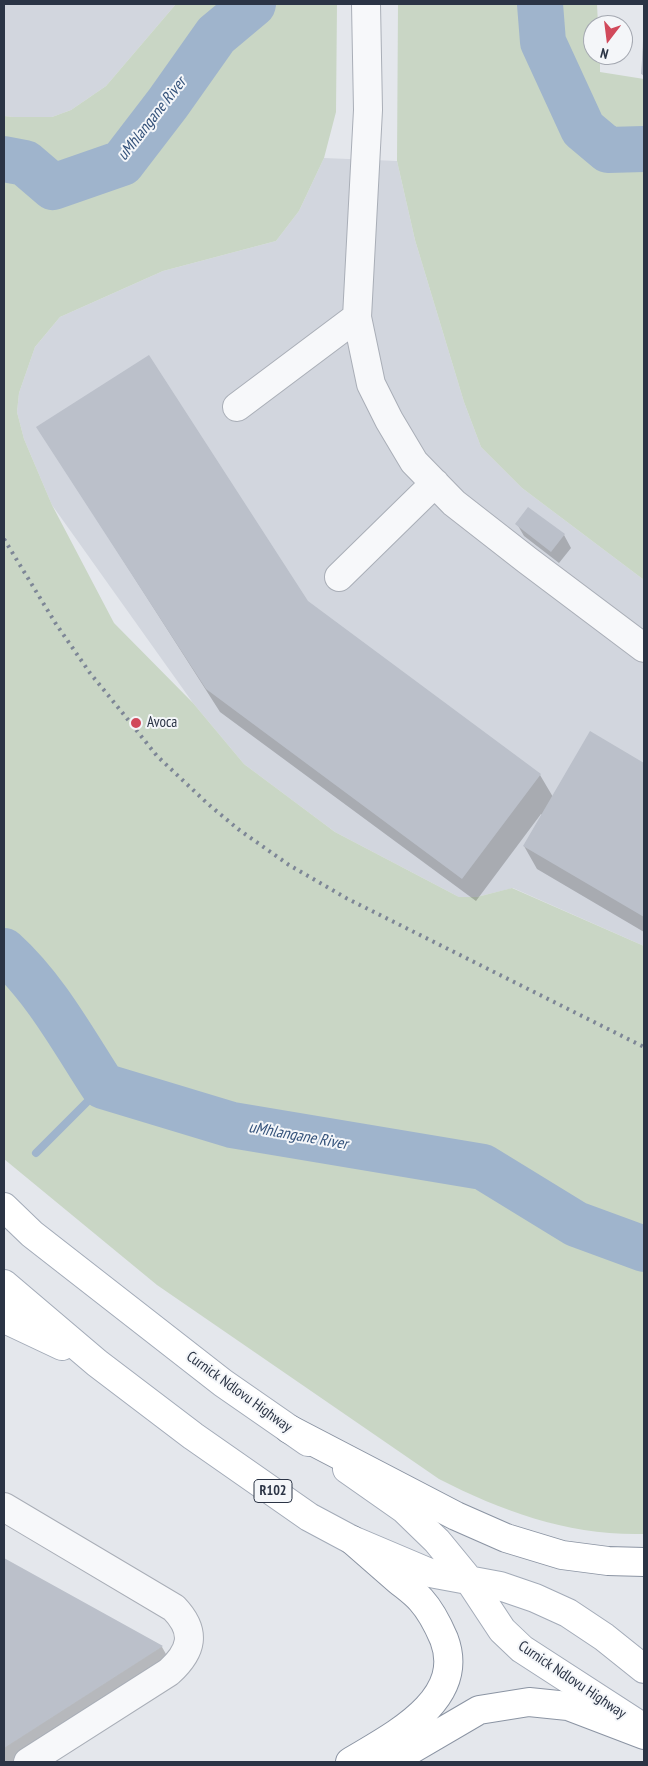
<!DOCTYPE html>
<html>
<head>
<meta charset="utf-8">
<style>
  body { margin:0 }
  #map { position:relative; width:648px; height:1766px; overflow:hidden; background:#e4e7ec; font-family:"PT Sans Narrow",sans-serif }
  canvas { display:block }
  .frame { position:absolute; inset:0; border:5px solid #2b3445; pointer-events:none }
  .north { position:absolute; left:583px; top:15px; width:50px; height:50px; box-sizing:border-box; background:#f4f6f9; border:1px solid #a4a8b1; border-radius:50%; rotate:195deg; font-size:14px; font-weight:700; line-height:20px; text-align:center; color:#2b3445 }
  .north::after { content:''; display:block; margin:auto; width:18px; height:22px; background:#d1495b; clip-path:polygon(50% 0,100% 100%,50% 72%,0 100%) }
</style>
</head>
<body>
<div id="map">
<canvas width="648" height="1766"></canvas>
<div class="frame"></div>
<div class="north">N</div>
</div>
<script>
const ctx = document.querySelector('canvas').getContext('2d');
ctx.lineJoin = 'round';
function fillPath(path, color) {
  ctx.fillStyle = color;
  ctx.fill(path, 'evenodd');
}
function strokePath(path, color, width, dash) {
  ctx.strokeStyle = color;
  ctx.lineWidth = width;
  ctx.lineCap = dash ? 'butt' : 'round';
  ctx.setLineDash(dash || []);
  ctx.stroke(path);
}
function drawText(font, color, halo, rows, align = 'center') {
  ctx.font = font + ' "PT Sans Narrow",sans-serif';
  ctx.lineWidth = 4;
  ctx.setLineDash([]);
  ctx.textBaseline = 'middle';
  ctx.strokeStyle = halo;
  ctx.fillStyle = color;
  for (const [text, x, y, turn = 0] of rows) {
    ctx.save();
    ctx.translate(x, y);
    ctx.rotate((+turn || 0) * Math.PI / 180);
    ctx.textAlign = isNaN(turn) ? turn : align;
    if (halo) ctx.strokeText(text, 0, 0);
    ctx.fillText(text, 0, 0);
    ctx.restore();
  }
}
fillPath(new Path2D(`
  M4 4H176L106 86 71 110 52 117H13L4 116Z
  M324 158 397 161 415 240 464 402 481 447 522 488 644 580V946L513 888 477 897H459L335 832 244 764 193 703 52 505 24 439 17 412 19 393 35 347 60 317 163 271 276 241 299 211Z`), '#d2d6de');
fillPath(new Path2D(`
  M176 4H337L336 112 324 158 299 211 276 241 163 271 60 317 35 347 19 393 17 412 24 439 52 505 114 623 193 703 244 764 335 832 459 897H477L512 888 644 946V1534C571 1536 503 1512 439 1479L157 1285 4 1159V116L13 117H52L71 110 106 86Z
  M398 4H597L598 25H593V55H600V72L644 79V580L522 488 481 447 464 402 415 240 397 161Z`), '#c9d6c5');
fillPath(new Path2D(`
  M644 4V77L642 74Z
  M38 427 307 602 540 775 553 797 591 733 644 764V932L537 869 524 846 542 815 541 814 476 901 220 712Z
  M517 524 564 535 571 548 559 563 524 536Z
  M4 1559 162 1647 175 1670 30 1762H4Z`), '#0003');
strokePath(new Path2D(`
  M36 1153 103 1086`), '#9fb4cc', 8);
strokePath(new Path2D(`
  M540 4 543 42 583 129 608 150 644 149
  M4 159 25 163 53 187 122 163 168 103 216 35 253 4
  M4 951C45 988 73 1040 103 1086L232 1125 483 1167 576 1224 644 1249`), '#9fb4cc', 46);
fillPath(new Path2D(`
  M643 47H644V75L641 74Z
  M149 355 308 601 541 774 462 879 206 689 36 427Z
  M528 507 565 534 551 552 515 524Z
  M590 731 644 763V917L523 846Z
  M4 1558 163 1646 4 1748Z`), '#bbc0ca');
const minor = new Path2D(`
  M366 4 368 110 357 317 371 384 389 420 414 462 454 503 527 560 644 648
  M237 407 357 317
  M339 577 435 483
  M4 1507 174 1608C197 1632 192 1651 169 1672L28 1762`);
const major = new Path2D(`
  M4 1207 32 1234 223 1383 308 1442
  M4 1284 97 1363 193 1436 309 1517 352 1540 430 1573 500 1586 535 1598 568 1613 604 1637 644 1669
  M4 1317 9 1321 62 1346
  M347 1469 404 1509 437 1541 469 1580 502 1630 522 1649 644 1728`);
const highway = new Path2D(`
  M289 1429 456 1516 506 1538 562 1555 608 1561 644 1562
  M350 1762C393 1736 467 1700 444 1639 438 1625 431 1611 421 1600 414 1592 405 1586 398 1580 382 1566 367 1553 352 1540
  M390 1762 479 1710 529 1702 568 1706 644 1735`);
strokePath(minor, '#a9aeb7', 30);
strokePath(major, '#a3abb8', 30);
strokePath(highway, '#8b94a3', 30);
strokePath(minor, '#f7f8fa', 28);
strokePath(major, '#fff', 28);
strokePath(highway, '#fff', 28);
strokePath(new Path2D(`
  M4 539 56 624 90 673 121 711 157 756 208 804 238 829 289 865 346 898 644 1047`), '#7d8696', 4, [2.5, 5]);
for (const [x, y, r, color] of [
  [136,723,6,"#d1495b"]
]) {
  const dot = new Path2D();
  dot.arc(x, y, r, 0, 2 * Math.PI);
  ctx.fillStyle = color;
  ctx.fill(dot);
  strokePath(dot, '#f4f6f9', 2);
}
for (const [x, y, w] of [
  [273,1491,38]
]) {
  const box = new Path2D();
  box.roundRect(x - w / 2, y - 11.5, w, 23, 4);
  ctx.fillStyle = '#f4f6f9';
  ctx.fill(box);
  strokePath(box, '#2b3445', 1);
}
drawText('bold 14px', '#2b3445', null, [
  ["R102",273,1491]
]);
drawText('15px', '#2b3445', '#f4f6f9', [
  ["Avoca",147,723]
], 'left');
drawText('15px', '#2b3445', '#f4f6f9', [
  ["Curnick Ndlovu Highway",239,1392,36],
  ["Curnick Ndlovu Highway",572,1680,34]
]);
drawText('italic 16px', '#34527a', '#f4f6f9', [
  ["uMhlangane River",152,119,-52],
  ["uMhlangane River",298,1136,10]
]);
</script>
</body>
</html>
